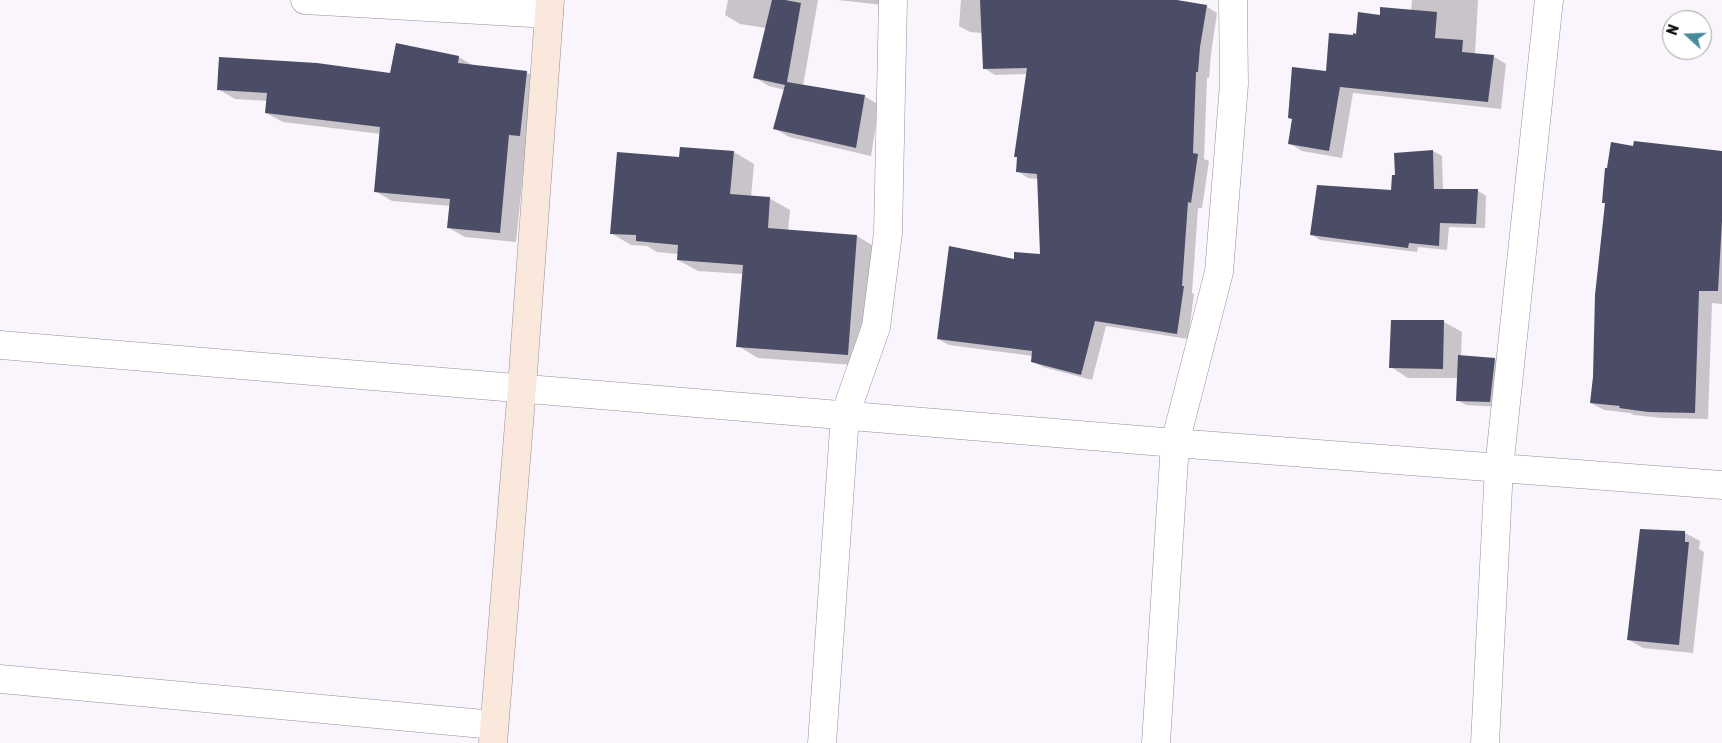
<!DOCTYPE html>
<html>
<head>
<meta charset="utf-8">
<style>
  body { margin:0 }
  #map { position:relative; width:1722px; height:743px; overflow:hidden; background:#faf5fc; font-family:Rubik,sans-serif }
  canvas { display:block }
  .north { position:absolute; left:1662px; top:10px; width:50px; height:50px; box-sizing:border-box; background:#fff; border:1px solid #a09fa0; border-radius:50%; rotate:290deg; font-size:14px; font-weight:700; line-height:20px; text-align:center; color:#110f11 }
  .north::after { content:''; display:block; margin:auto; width:18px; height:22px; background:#478a9a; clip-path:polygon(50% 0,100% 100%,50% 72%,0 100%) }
</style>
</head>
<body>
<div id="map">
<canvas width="1722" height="743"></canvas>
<div class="north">N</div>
</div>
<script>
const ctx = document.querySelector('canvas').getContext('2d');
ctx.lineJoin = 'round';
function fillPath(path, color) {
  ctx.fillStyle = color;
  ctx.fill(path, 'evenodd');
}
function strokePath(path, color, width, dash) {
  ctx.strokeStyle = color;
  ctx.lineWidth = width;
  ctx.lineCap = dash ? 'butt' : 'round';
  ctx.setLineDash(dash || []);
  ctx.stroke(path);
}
fillPath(new Path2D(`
  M728 0H818L803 86 864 96 879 105 871 156 789 137 774 128 785 90 769 86 754 77 766 28 740 24 725 15Z
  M838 0H884L883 5Z
  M961 0H1169L1206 6 1217 13 1211 54 1209 78H1207L1204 159 1209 161 1202 208H1198L1192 293 1194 294 1188 339 1106 326 1092 380 1043 367 1032 361 1033 356 949 345 938 339 1015 261 1041 255 1038 179 1028 178 1017 171 1018 158 1015 156 1027 74 995 75 984 68 982 33 970 32 959 26Z
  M1412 0H1478L1475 55 1493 56 1506 64 1501 109 1353 93 1342 158 1302 151 1289 143 1327 72 1354 36 1381 16 1411 11Z
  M459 57 474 66 526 72 543 82 536 145 526 144 516 242 465 237 449 228 451 206 392 201 375 191 381 134 283 122 266 113 268 101 235 99 218 89 391 74Z
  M1634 147 1722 153V304L1712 303 1708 419 1662 418 1634 415 1630 413 1604 410 1591 403 1606 204 1603 202Z
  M1433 151 1442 156 1443 191 1477 190 1486 196 1485 228 1449 227 1447 250 1418 247 1417 252 1320 240 1311 234 1393 192Z
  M734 152 754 164 751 197 769 198 790 210 788 231 857 236 877 248 868 366 758 358 738 346 744 274 698 271 678 260V254L657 252 647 246 631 245 611 233 680 159Z
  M1444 322 1462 332 1461 357 1495 359 1504 364 1499 407 1466 405 1457 400 1458 378H1408L1391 367Z
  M1641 530 1685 533 1700 541 1699 549 1704 552 1693 653 1643 648 1629 640Z`), '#0003');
fillPath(new Path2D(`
  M772 0H785L801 3 787 82 865 95 856 148 773 129 785 85 753 78Z
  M980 0H1177L1207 5 1200 47 1198 72H1196L1193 153 1198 154 1191 203 1188 202 1182 286H1184L1177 334 1095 321 1081 375 1031 362 1032 351 937 339 949 246 1014 259V252L1040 254 1037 174 1016 172 1017 157H1014L1027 68 983 69Z
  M1380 7 1437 12 1435 38 1463 40 1462 52 1494 55 1488 102 1340 87 1329 151 1288 144 1292 119 1288 118 1292 67 1326 71 1329 33 1353 35V33L1356 34 1358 12 1380 15Z
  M396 43 459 56 458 63 527 71 520 136 509 135 500 233 447 228 450 199 374 192 380 127 265 113 267 93 217 90 219 57 317 63 390 73Z
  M1634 141 1722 151V221L1718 291H1699L1695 413 1648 412 1619 408 1620 406 1590 403 1593 377 1595 295 1605 203H1602L1605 168H1607L1611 142 1633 146Z
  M680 147 734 151 730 194 770 197 768 228 857 235 848 355 736 347 743 265 677 260 678 245 636 241V235L610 234 617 152 679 157Z
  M1433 150 1434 189H1478L1476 224 1440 223 1439 246 1409 243 1408 248 1310 235 1317 185 1391 190 1392 175H1395L1394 153Z
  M1391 320H1444L1443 369 1389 368Z
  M1458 355 1495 358 1490 402 1456 401Z
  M1640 529 1685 531V542H1689L1679 645 1627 640Z`), '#4b4d67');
const street = new Path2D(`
  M305 0 549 14
  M0 345 1175 443 1722 485
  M0 679 494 725
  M822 743 845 415 876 327 888 233 893 0
  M1156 743 1175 443 1219 272 1234 84 1233 0
  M1485 743 1499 468 1549 0`);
const secondary = new Path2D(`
  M493 743 522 387 550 0`);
strokePath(street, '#938f95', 29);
strokePath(secondary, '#938f95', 29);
strokePath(street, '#fff', 28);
strokePath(secondary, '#fbe8dc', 28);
</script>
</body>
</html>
